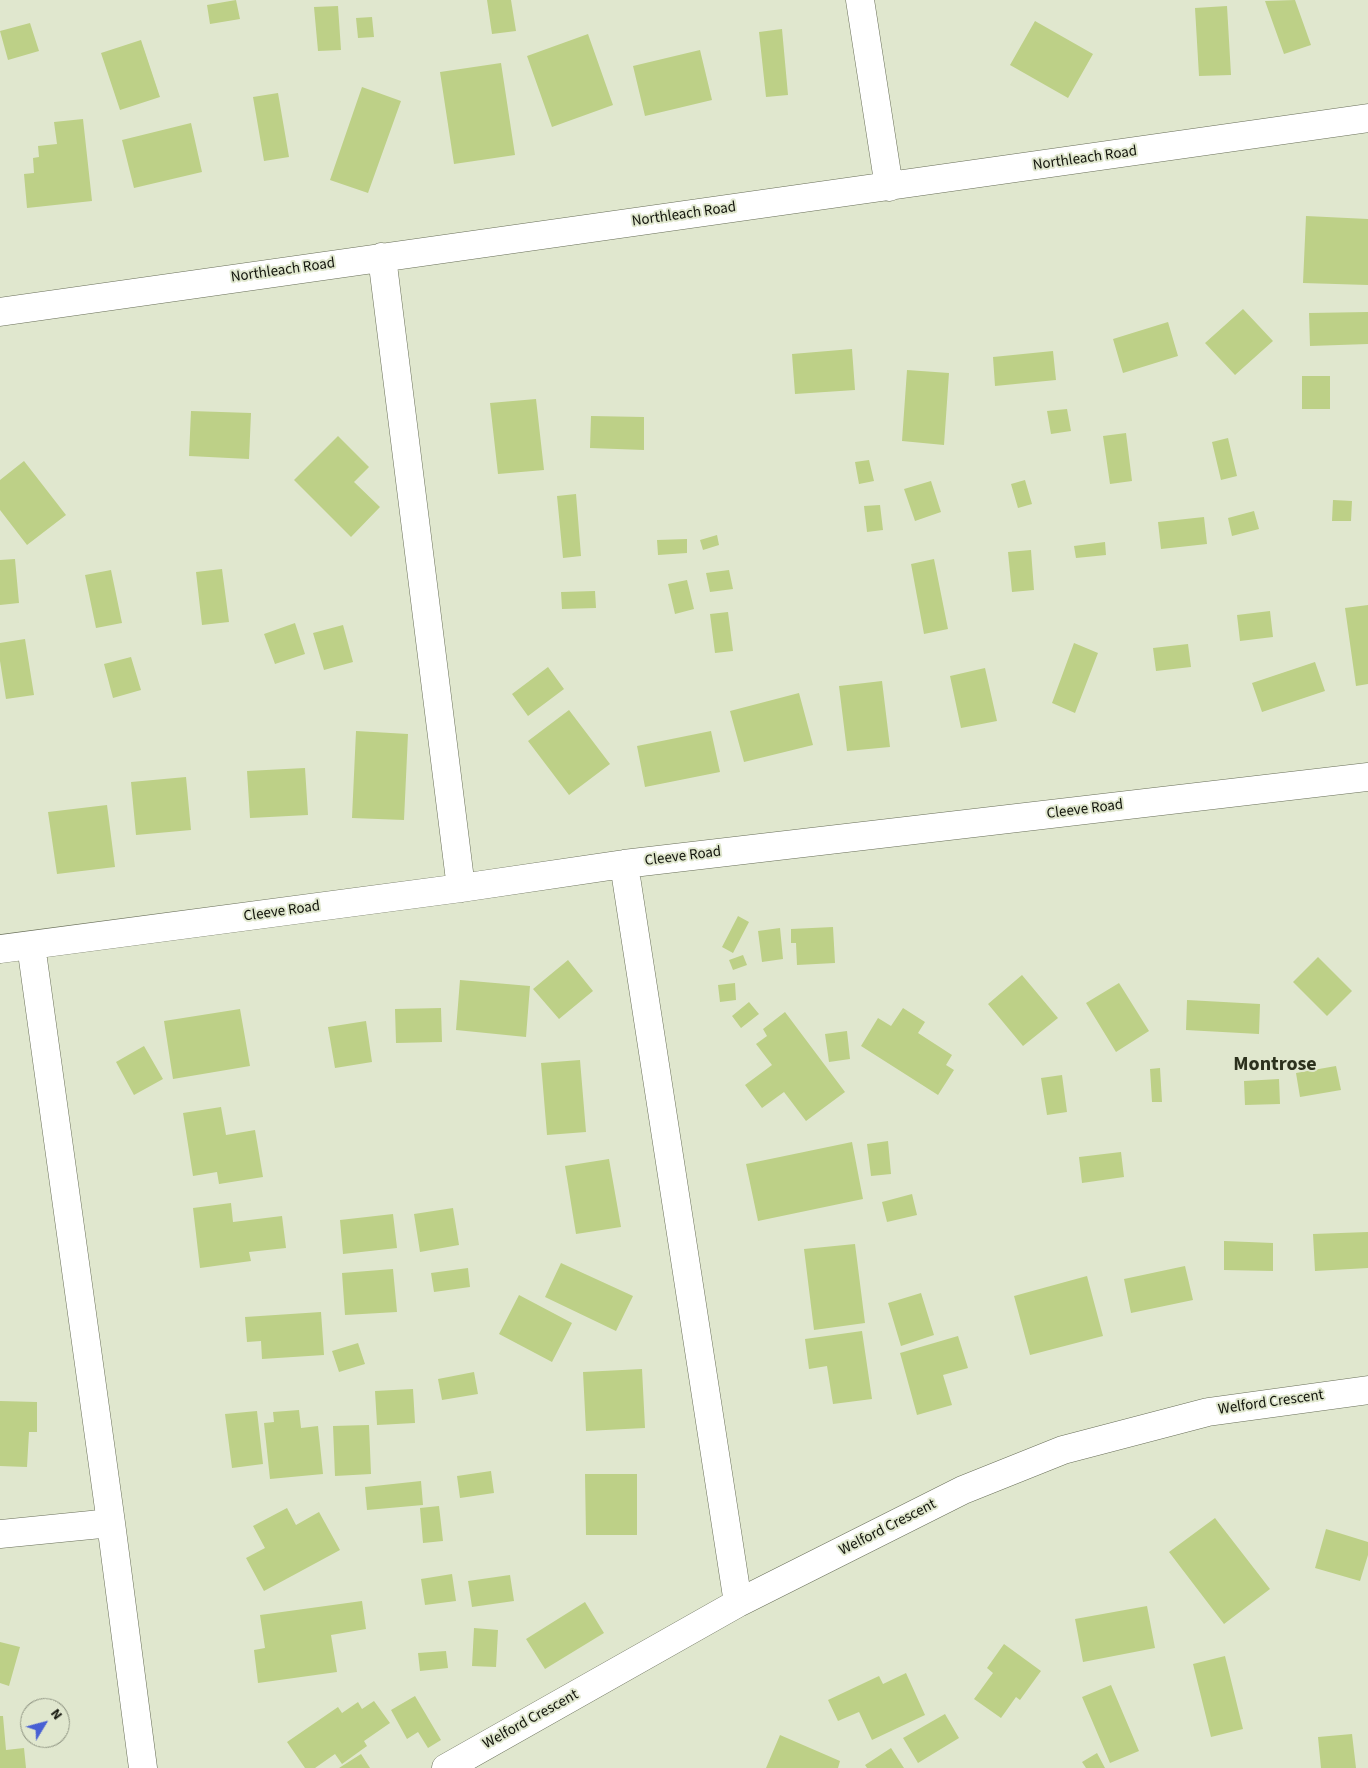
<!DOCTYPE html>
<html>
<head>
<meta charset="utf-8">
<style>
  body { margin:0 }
  #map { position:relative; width:1368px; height:1768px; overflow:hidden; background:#e0e7ce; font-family:"Source Sans 3",sans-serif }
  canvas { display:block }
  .north { position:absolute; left:20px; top:1698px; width:50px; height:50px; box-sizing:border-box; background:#e0e7ce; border:1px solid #8d9280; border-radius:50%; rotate:53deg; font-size:14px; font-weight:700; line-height:20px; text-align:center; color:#11130b }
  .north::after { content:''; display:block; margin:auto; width:18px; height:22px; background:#4860d4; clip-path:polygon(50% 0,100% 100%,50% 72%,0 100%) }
</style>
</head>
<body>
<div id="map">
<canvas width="1368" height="1768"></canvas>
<div class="north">N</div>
</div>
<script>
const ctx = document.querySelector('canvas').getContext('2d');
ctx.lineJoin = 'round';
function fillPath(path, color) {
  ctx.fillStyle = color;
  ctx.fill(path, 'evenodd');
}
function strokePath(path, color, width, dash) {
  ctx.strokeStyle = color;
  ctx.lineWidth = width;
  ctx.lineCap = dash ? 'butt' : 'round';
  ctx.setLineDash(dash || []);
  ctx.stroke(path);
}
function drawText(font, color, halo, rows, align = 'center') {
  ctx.font = font + ' "Source Sans 3",sans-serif';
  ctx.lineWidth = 4;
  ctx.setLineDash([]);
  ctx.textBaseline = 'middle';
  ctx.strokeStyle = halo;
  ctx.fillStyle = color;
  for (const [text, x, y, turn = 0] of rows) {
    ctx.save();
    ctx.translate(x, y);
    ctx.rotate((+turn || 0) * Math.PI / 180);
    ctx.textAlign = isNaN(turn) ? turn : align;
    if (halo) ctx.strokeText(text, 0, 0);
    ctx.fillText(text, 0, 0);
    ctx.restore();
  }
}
fillPath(new Path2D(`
  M236 0 240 19 210 24 207 5Z
  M487 0H511L516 31 492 34Z
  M1295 0 1311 45 1284 54 1265 1Z
  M338 6 341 50 318 51 314 7Z
  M1227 6 1231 75 1199 76 1195 8Z
  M372 17 374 37 358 38 356 18Z
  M1035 21 1093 54 1068 98 1010 65Z
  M30 23 39 51 8 60 0 31Z
  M782 29 788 95 766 97 759 32Z
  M588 34 613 105 552 127 527 56Z
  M141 40 160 97 120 110 101 53Z
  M700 50 712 100 645 116 633 66Z
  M501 63 515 155 454 164 440 72Z
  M362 87 401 101 368 193 330 180Z
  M278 93 289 157 264 161 253 97Z
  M83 119 92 201 27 208 24 174 34 173 33 158 39 157 38 146 57 144 54 122Z
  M191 123 202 172 134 188 122 140Z
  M1306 216 1368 219V285L1303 283Z
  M1243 309 1273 341 1235 375 1205 343Z
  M1368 312V344L1310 346 1309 313Z
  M1168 322 1178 356 1123 373 1113 339Z
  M852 349 855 390 795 394 792 354Z
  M1053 351 1056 380 995 386 993 357Z
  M907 370 949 373 944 445 902 441Z
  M1302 376H1330V409H1302Z
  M536 399 544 470 498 474 490 403Z
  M1067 409 1071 431 1051 434 1047 411Z
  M191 411 251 413 249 459 189 456Z
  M591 416 644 417V450L590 448Z
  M1126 433 1132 481 1110 484 1103 436Z
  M338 436 369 467 354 482 380 507 351 537 294 480Z
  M1228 438 1237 476 1221 480 1212 442Z
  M869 460 874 481 859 484 855 462Z
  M24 461 66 515 27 545 0 510V480Z
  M1025 480 1032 504 1018 508 1011 484Z
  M931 481 941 512 915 521 904 489Z
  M576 494 581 556 563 558 557 496Z
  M1333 500 1352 501 1351 521H1332Z
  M880 505 883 530 867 532 864 506Z
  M1254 511 1259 529 1232 536 1228 518Z
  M1204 517 1207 544 1161 549 1158 522Z
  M717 535 719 545 703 550 700 540Z
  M687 539V553L658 555 657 540Z
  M1105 542 1106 555 1076 558 1074 546Z
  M1031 550 1034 590 1012 592 1008 552Z
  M15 559 19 603 0 605V560Z
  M934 559 948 629 924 634 911 564Z
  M222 569 229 622 202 625 196 572Z
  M111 570 122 623 96 628 85 575Z
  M729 570 733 589 710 592 706 573Z
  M687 580 694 609 675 614 668 584Z
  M595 591 596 608 562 609 561 592Z
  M1368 605V684L1356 686 1345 608Z
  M1270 611 1273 637 1240 641 1237 615Z
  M728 612 733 651 715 653 710 614Z
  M295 623 305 654 275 664 264 634Z
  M343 625 353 662 324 670 313 633Z
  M25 639 34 695 6 699 0 661V643Z
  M1074 643 1098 653 1075 713 1052 703Z
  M1188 644 1191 667 1156 671 1153 648Z
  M131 657 141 690 113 698 104 664Z
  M1315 662 1325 691 1262 712 1252 683Z
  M548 667 564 689 528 716 512 694Z
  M985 668 997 721 961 728 950 676Z
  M882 681 890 747 847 751 839 686Z
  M799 693 813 745 744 762 730 711Z
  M569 710 610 764 569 795 528 741Z
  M356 731 408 734 404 820 352 818Z
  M711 731 720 772 645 787 637 746Z
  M305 768 308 815 250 818 247 771Z
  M186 777 191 830 136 835 131 782Z
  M107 805 115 867 57 874 48 812Z
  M738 916 749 922 733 953 722 947Z
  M833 927 835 963 797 965 796 943H791V929Z
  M780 928 783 959 762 962 758 931Z
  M743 955 747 965 733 970 729 960Z
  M1318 957 1352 991 1327 1016 1293 982Z
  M568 960 593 991 559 1019 533 989Z
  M1022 975 1058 1018 1023 1046 988 1004Z
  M460 980 530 986 526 1037 456 1030Z
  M735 983 736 1000 720 1002 718 985Z
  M1119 983 1149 1031 1116 1052 1086 1003Z
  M1187 1000 1260 1004 1259 1034 1186 1030Z
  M749 1002 759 1014 741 1028 732 1016Z
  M441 1008 442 1042 396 1043 395 1009Z
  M903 1008 925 1022 918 1033 952 1055 946 1065 954 1070 938 1095 861 1046 878 1018 891 1026Z
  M240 1009 250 1066 173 1079 164 1021Z
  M785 1012 845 1092 806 1121 784 1092 762 1108 745 1085 772 1065 756 1044 767 1036 763 1029Z
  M366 1021 372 1062 335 1068 328 1027Z
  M847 1031 850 1059 829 1062 825 1034Z
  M144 1046 163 1079 134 1095 116 1062Z
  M580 1060 586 1132 547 1135 541 1063Z
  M1336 1066 1341 1090 1300 1097 1296 1073Z
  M1160 1068 1162 1102H1152L1150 1069Z
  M1062 1075 1067 1112 1047 1115 1041 1078Z
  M1279 1079 1280 1104 1245 1105 1244 1081Z
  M221 1107 226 1135 255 1130 263 1177 219 1184 217 1172 193 1176 183 1113Z
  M888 1141 891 1174 871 1176 867 1144Z
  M852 1142 863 1199 758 1221 746 1164Z
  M1121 1152 1124 1177 1082 1183 1079 1157Z
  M609 1159 621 1227 576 1234 565 1166Z
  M912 1194 917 1215 887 1222 882 1202Z
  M231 1203 233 1222 282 1216 286 1248 249 1252 251 1261 200 1268 193 1208Z
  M453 1208 459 1245 420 1252 414 1214Z
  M393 1214 397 1248 343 1254 340 1220Z
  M1368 1232V1268L1315 1271 1313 1234Z
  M1224 1241 1273 1243V1271L1224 1270Z
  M855 1244 865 1323 814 1330 804 1249Z
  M561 1263 633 1296 616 1331 545 1297Z
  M1185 1266 1193 1300 1131 1313 1124 1279Z
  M468 1268 470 1287 434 1292 431 1273Z
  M393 1269 397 1312 345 1315 342 1273Z
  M1087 1276 1103 1336 1030 1355 1014 1296Z
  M921 1293 934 1335 901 1346 888 1303Z
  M519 1295 572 1323 552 1362 499 1334Z
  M321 1312 324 1355 262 1359 261 1341 247 1342 245 1317Z
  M862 1331 872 1399 833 1404 827 1366 809 1369 805 1339Z
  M958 1336 968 1368 943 1375 952 1405 917 1415 900 1353Z
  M358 1343 365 1364 339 1372 332 1351Z
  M642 1369 645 1428 586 1431 583 1372Z
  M474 1372 478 1394 442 1400 438 1379Z
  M413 1389 415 1423 377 1425 375 1391Z
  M0 1401 37 1402V1432H29L27 1467 0 1466Z
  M299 1410 301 1428 318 1426 323 1474 270 1479 264 1423 274 1422 273 1412Z
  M257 1411 263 1464 232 1468 225 1414Z
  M369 1425 371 1474 335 1476 333 1426Z
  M491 1471 494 1493 460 1498 457 1476Z
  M585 1474H637V1535H586Z
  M421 1481 423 1505 367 1510 365 1487Z
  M439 1506 443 1541 423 1543 420 1508Z
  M287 1508 296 1525 319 1512 340 1550 264 1591 246 1558 265 1548 253 1526Z
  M1215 1518 1270 1589 1224 1624 1169 1552Z
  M1326 1529 1368 1542V1555L1360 1581 1315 1568Z
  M452 1574 456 1601 425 1605 421 1579Z
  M510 1575 514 1601 472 1607 468 1581Z
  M362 1601 366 1629 331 1635 337 1672 258 1683 254 1650 265 1648 260 1615Z
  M585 1602 604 1633 545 1669 526 1639Z
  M1147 1606 1155 1648 1083 1662 1075 1619Z
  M474 1628 498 1630 496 1667 472 1666Z
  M0 1642 20 1647 9 1686 0 1683Z
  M1004 1644 1041 1671 1020 1700 1016 1697 1001 1718 974 1699 993 1673 987 1668Z
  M446 1651 448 1668 420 1671 418 1653Z
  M1225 1656 1243 1729 1211 1737 1193 1664Z
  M906 1673 925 1715 872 1740 859 1712 838 1721 828 1700 879 1676 883 1684Z
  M1111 1685 1139 1751 1110 1763 1082 1697Z
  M415 1696 441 1740 428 1748 418 1732 407 1739 391 1710Z
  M374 1701 390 1723 364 1741 367 1746 342 1764 335 1754 315 1768H305L287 1742 338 1707 342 1713 358 1702 362 1709Z
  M945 1714 959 1738 918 1763 903 1738Z
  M0 1716H3L6 1750 24 1748 26 1768H0Z
  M1352 1734 1356 1768H1321L1318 1737Z
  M780 1735 840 1761 838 1768H766Z
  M891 1748 904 1768H867L865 1765Z
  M1097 1753 1105 1768H1086L1082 1762Z
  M361 1754 370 1768H339Z`), '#bdd087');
const street = new Path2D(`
  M860 0 889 187
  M382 257 461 888
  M0 312C456 246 912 184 1368 118
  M624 864 738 1603
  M31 945 111 1523 143 1768
  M0 949 461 888 624 864 1368 777
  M0 1534 111 1523
  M446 1768 738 1603 963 1490 1063 1450 1208 1412 1368 1390`);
strokePath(street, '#686e58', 29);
strokePath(street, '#fff', 28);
drawText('15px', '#11130b', '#e0e7ce', [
  ["Northleach Road",1085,159,-8],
  ["Northleach Road",684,215,-8],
  ["Northleach Road",283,271,-8],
  ["Cleeve Road",1085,810,-7],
  ["Cleeve Road",683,857,-7],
  ["Cleeve Road",282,912,-8],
  ["Welford Crescent",1271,1403,-8],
  ["Welford Crescent",888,1528,-27],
  ["Welford Crescent",531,1720,-29]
]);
drawText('bold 20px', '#2c311d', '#e0e7ce', [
  ["Montrose",1275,1066]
]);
</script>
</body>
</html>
